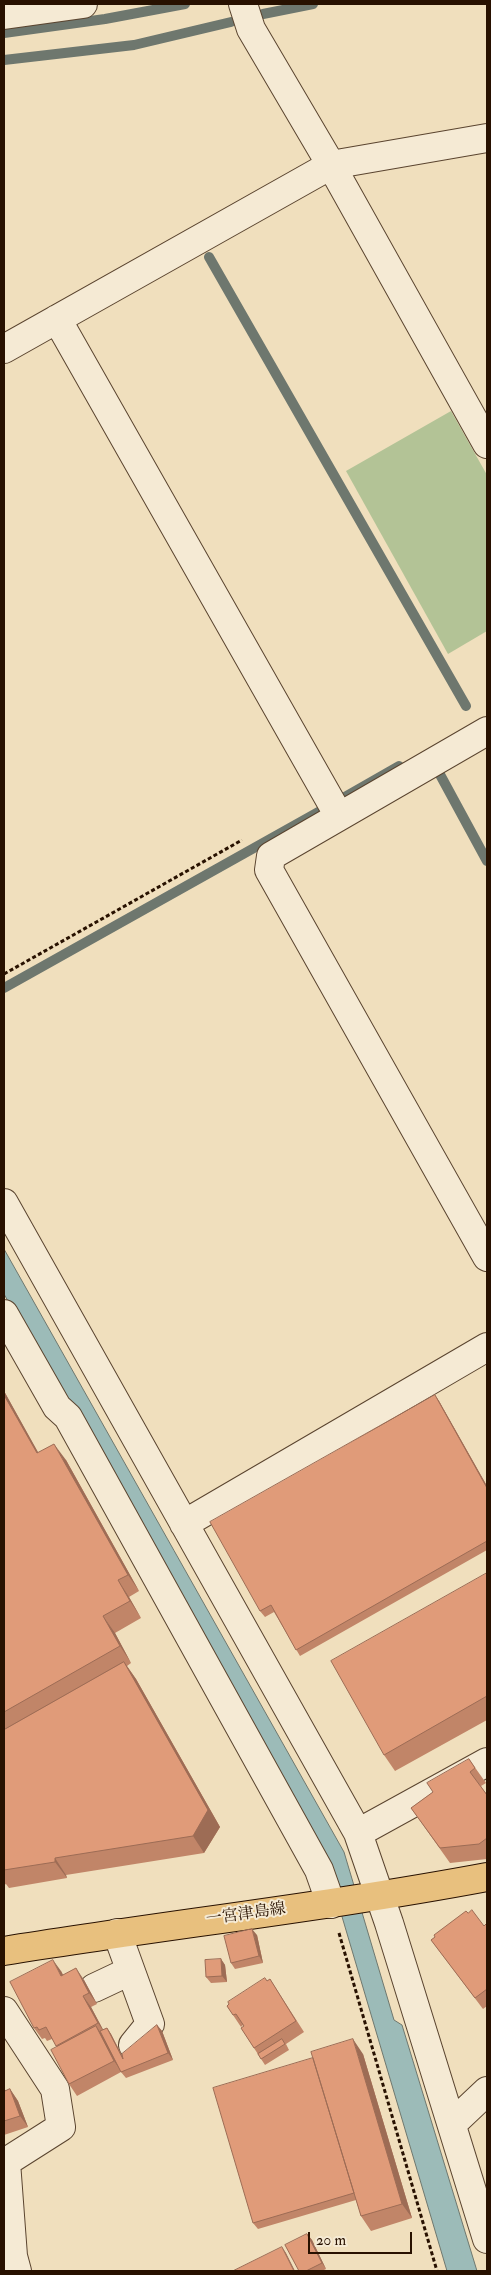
<!DOCTYPE html>
<html>
<head>
<meta charset="utf-8">
<style>
  body { margin:0 }
  #map { position:relative; width:491px; height:2275px; overflow:hidden; background:#f0dfbd; font-family:"IM FELL Double Pica",serif }
  canvas { display:block }
  .frame { position:absolute; inset:0; border:5px solid #281100; pointer-events:none }
  .scale { position:absolute; left:308px; top:2232px; width:104px; height:22px; box-sizing:border-box; border:2px solid #281100; border-top:0; padding-left:6px; font-size:15px; line-height:18px; white-space:nowrap; color:#281100; -webkit-text-stroke:4px #f5ead4; paint-order:stroke }
</style>
</head>
<body>
<div id="map">
<canvas width="491" height="2275"></canvas>
<div class="frame"></div>
<div class="scale">20 m</div>
</div>
<script>
const ctx = document.querySelector('canvas').getContext('2d');
ctx.lineJoin = 'round';
function fillPath(path, color) {
  ctx.fillStyle = color;
  ctx.fill(path, 'evenodd');
}
function strokePath(path, color, width, dash) {
  ctx.strokeStyle = color;
  ctx.lineWidth = width;
  ctx.lineCap = dash ? 'butt' : 'round';
  ctx.setLineDash(dash || []);
  ctx.stroke(path);
}
function drawText(font, color, halo, rows, align = 'center') {
  ctx.font = font + ' "IM FELL Double Pica","Noto Serif JP",serif';
  ctx.lineWidth = 4;
  ctx.setLineDash([]);
  ctx.textBaseline = 'middle';
  ctx.strokeStyle = halo;
  ctx.fillStyle = color;
  for (const [text, x, y, turn = 0] of rows) {
    ctx.save();
    ctx.translate(x, y);
    ctx.rotate((+turn || 0) * Math.PI / 180);
    ctx.textAlign = isNaN(turn) ? turn : align;
    if (halo) ctx.strokeText(text, 0, 0);
    ctx.fillText(text, 0, 0);
    ctx.restore();
  }
}
fillPath(new Path2D(`
  M451 411 487 475V631L448 654 346 471Z`), '#b3c396');
const water = new Path2D(`
  M4 1249 344 1852 394 2020 402 2025 477 2271H447L327 1866 4 1294Z`);
fillPath(water, '#9cbbb8');
strokePath(water, '#6e776e', 1);
strokePath(new Path2D(`
  M263 14 313 4
  M4 33 105 19 185 4
  M4 60 134 45 231 22
  M209 257 466 706
  M437 769 487 861
  M343 798 399 766
  M4 988 320 811`), '#6e776e', 10);
const minor = new Path2D(`
  M243 4 251 29 331 165 487 444
  M4 15 83 4
  M57 319 339 816
  M4 349 331 165 487 138
  M487 731 271 856 269 870 487 1257
  M4 1203 358 1833 389 1923 487 2239
  M4 1314 57 1407 68 1417 319 1870 331 1904
  M184 1524 487 1347
  M358 1833 487 1762
  M117 1933 150 2024 133 2045
  M94 1988 130 1971
  M4 2011 55 2089 61 2127 6 2162 13 2256 17 2271
  M452 2124 487 2091`);
const major = new Path2D(`
  M4 1951C165 1925 327 1907 487 1877`);
strokePath(minor, '#5a442f', 30);
strokePath(major, '#281100', 30);
strokePath(new Path2D(`
  M4 974 242 840
  M339 1933 437 2271`), '#281100', 3, [4, 2.5]);
strokePath(minor, '#f5ead4', 28);
strokePath(major, '#e8c07e', 28);
fillPath(new Path2D(`
  M4 1391 38 1453 66 1460 139 1591 129 1597 141 1618 115 1633 131 1663 127 1666 136 1679 220 1827 204 1853 66 1875 67 1878 9 1888 6 1884 4 1885Z
  M435 1395 439 1401 487 1486V1550L300 1656 274 1612 265 1617 260 1611Z
  M487 1573V1720L395 1771 384 1755Z
  M469 1759 486 1783 481 1786 487 1795V1859L450 1863 411 1808 433 1792Z
  M468 1913 484 1926 487 1923V2006L483 2009 431 1940Z
  M257 1935 263 1963 235 1969 231 1963Z
  M221 1959 225 1965 227 1982 211 1983 206 1977Z
  M61 1971 63 1975 84 1980 97 2004 91 2007 103 2030 107 2028 111 2034 122 2056 157 2025 162 2031 173 2060 126 2078 121 2072 77 2096 69 2084 57 2047 52 2039 47 2041 45 2038 42 2039 34 2028Z
  M270 1979 304 2032 286 2044 289 2050 265 2065 241 2028 244 2026 243 2025 241 2027 227 2006Z
  M363 2054 412 2218 371 2231 361 2216 356 2200 258 2229 253 2223Z
  M4 2088 6 2091 10 2089 18 2101 28 2127 4 2135Z
  M307 2234 312 2240 326 2269 322 2271H299Z`), '#c18568');
fillPath(new Path2D(`
  M4 1391 48 1470 37 1453 4 1395Z
  M435 1395 439 1401 487 1486V1488Z
  M54 1444 66 1460 139 1591 128 1575Z
  M118 1580 129 1597 141 1618 130 1601Z
  M103 1616 115 1633 131 1663 120 1646Z
  M124 1662 136 1679 220 1827 204 1853 193 1836Z
  M55 1858 66 1875 67 1878 55 1862Z
  M252 1929 257 1935 263 1963 259 1956Z
  M221 1959 225 1965 227 1982 222 1976Z
  M53 1960 61 1971 69 1987 61 1976Z
  M76 1968 84 1980 97 2004 89 1993Z
  M83 1996 91 2007 106 2035 98 2023Z
  M157 2025 162 2031 173 2060 168 2053Z
  M96 2026 104 2038 122 2072 114 2061Z
  M107 2028 111 2034 127 2065 123 2059Z
  M353 2039 363 2054 412 2218 402 2204Z
  M10 2089 18 2101 28 2127 20 2116Z
  M307 2234 312 2240 326 2269 322 2263Z
  M282 2247 286 2253 295 2271H294Z`), '#9d6c55');
const building = new Path2D(`
  M4 1395 37 1453 54 1444 128 1575 118 1580 130 1601 103 1616 120 1646 4 1712Z
  M435 1395 487 1488V1541L296 1650 271 1605 260 1611 210 1522Z
  M487 1573V1696L384 1755 331 1661Z
  M124 1662 208 1810 193 1836 55 1858V1862L4 1870V1730Z
  M469 1759 475 1768 470 1772 487 1795V1838L479 1844 440 1848 411 1808 433 1792 427 1783Z
  M472 1910 484 1926 487 1923V1989L475 1998 431 1940 435 1937 434 1935 466 1911 468 1913Z
  M252 1929 259 1956 231 1963 224 1936Z
  M221 1959 222 1976 206 1977 205 1960Z
  M53 1960 61 1976 76 1968 89 1993 83 1996 98 2023 56 2046 46 2027 39 2030 37 2027 34 2028 10 1982Z
  M265 1978 267 1981 270 1979 296 2021 254 2048 241 2028 244 2026 236 2014 233 2015 227 2006 229 2004 228 2002Z
  M157 2025 168 2053 121 2072 100 2031 107 2028 123 2059 122 2054Z
  M96 2026 114 2061 69 2084 51 2050Z
  M282 2039 285 2044 261 2059 258 2054Z
  M353 2039 402 2204 361 2216 311 2052Z
  M313 2058 354 2193 253 2223 213 2088Z
  M10 2089 20 2116 4 2121V2090V2091Z
  M307 2234 322 2263 306 2271H299L285 2245Z
  M282 2247 294 2271H233Z`);
fillPath(building, '#e09b79');
strokePath(building, '#9d6c55', 1);
drawText('16px', '#281100', '#f5ead4', [
  ["一宮津島線",246,1915,-8]
]);
</script>
</body>
</html>
